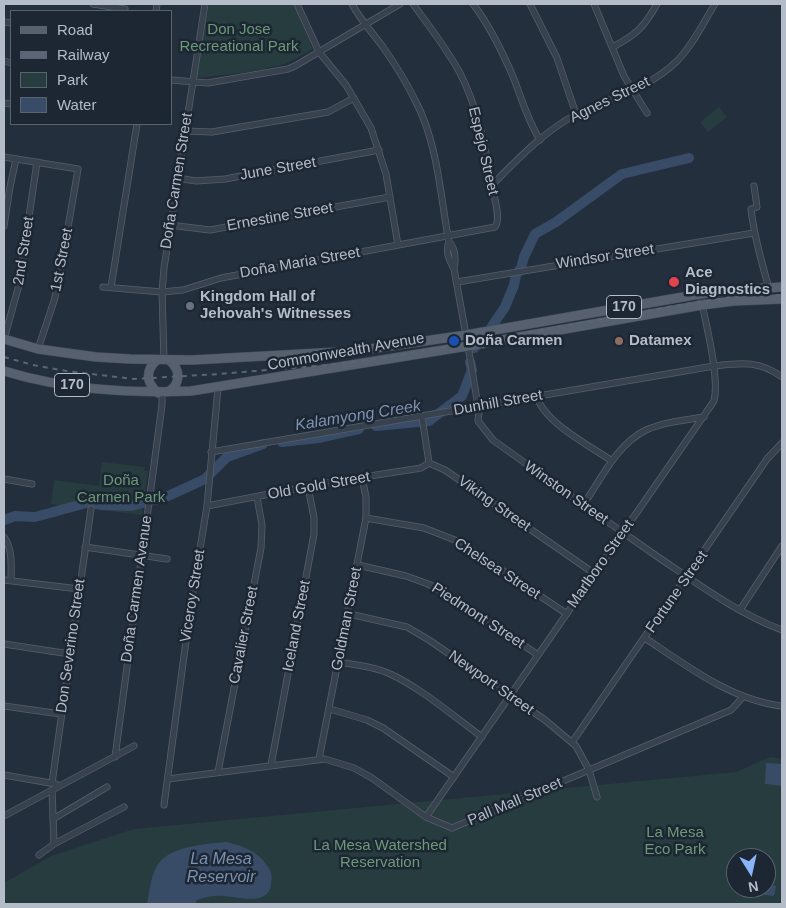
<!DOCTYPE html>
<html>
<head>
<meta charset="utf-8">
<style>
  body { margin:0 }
  #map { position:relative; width:786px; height:908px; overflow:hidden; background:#242f3e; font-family:Helvetica,sans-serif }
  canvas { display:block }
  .frame { position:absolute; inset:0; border:5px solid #b4bcc9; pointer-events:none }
  .legend { position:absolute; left:10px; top:10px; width:162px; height:115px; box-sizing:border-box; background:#1d2633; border:1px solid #59626f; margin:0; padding:6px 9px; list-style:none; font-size:15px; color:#b4bcc9 }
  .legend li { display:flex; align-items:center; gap:10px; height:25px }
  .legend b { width:25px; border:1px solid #59626f }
  .north { position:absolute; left:726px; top:848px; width:50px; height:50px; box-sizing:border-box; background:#1d2633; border:1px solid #59626f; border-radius:50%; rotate:170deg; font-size:14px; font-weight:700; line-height:20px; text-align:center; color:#b4bcc9 }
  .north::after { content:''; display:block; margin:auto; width:18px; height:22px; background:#8ab4f8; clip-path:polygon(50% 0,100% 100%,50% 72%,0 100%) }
</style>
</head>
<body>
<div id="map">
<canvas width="786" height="908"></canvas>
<div class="frame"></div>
<ul class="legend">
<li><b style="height:6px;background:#56606e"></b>Road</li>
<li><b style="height:6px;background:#5a6575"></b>Railway</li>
<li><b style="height:14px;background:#263c3f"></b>Park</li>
<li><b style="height:14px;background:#394c67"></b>Water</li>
</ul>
<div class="north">N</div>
</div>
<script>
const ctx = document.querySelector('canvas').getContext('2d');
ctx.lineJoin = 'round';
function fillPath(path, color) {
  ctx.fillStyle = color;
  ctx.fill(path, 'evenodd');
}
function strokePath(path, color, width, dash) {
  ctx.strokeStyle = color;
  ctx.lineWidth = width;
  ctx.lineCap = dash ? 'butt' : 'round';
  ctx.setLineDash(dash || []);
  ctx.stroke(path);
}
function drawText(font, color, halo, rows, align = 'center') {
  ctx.font = font + ' Helvetica,sans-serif';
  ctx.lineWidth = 5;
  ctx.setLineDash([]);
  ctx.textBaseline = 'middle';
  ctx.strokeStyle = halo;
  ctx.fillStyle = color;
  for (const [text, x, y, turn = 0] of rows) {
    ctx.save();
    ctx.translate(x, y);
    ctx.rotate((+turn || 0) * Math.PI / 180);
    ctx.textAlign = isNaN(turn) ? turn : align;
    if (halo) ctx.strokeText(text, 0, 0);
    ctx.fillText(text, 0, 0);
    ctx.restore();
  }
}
fillPath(new Path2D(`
  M209 4H294L313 49 285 64 249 72 196 78Z
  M719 107 727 117 708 132 700 122Z
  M102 462 145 467 144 471H148L142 515 51 504 54 480 99 486Z
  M770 757 782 759V904H4V883L51 856 134 829 736 772ZM736 858H766V888H736Z`), '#263c3f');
fillPath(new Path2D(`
  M766 763 782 764V786L765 784Z
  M226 842C243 846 258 851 268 867 272 873 272 878 271 885 268 906 238 897 224 896 214 895 206 897 197 900L195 904H147C150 892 150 877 157 866 168 846 206 844 226 842Z
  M766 884 776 886 774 896 757 894V888H766Z`), '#394c67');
strokePath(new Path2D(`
  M474 348 482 341 505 307 514 285 516 275 521 268 524 257 535 234 556 222 622 174 689 158
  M376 426 429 421 462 396 472 370 470 362
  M282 442 318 438 359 429
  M4 520 15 516 35 517 90 502 101 505 131 506 166 497 205 479 227 457 263 444`), '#394c67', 10);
const street = new Path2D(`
  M93 4 125 9
  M297 4 319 52 346 85 371 128 386 174 398 245
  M352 4C361 21 372 32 383 47 395 64 406 82 415 100 438 143 440 195 449 242 456 249 456 259 454 269
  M473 4C490 26 503 53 514 79 522 100 528 121 540 140
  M530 4 557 58 576 114
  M594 4 624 76 647 113
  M156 11 157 4
  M4 22 11 23
  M613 47C637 34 644 27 657 4
  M4 61 11 63
  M171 80 208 83 288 69 295 66 400 4
  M4 103 11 104
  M185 131 212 132 328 112 354 98
  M4 157 78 169 59 280 54 301 38 349
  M177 178 196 181 225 179 379 150
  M492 185C518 159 544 131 577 114 610 97 649 89 677 61 693 45 703 23 715 4
  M754 186 757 207 751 209C754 236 761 261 769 288
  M170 225 210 230 390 197
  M4 226 10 187 16 159
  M449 242C445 251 449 260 454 269L466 335
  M457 282 754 233
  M103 287 162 292 183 290 221 278 495 227C501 219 495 201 493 191 486 151 479 110 460 73 447 49 429 26 413 4
  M111 287 137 124
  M4 339 19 285 37 162
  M468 346 479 412 478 421 493 440C548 480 603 519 658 557 698 584 737 613 782 630
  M164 360 162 292 164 268 205 4
  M537 397C545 423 590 446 612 461
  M422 417 429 463 445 470 595 574
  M211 452 714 366C740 363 759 360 782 377
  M4 479 32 484
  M584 504C601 479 617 444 646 430 664 422 685 420 704 417
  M207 506 332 482 421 468 429 463
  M366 518 424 528 460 542 567 614
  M4 537C13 550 11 565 11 580
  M85 547 167 559
  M358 565 406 576 428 584 446 593 538 655
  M4 580 79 589
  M740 610 782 546
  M349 614 407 627 429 640 545 720 576 746 589 770 597 797
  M645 638C687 666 731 700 782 706
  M4 644 70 654
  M339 662C355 665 373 666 388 673 420 687 453 716 482 737
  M4 706 61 714
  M330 709 367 720 383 728 454 777
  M573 741 767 459 782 443
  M115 757 162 405V392
  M319 759 366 518V497L362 478
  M271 765 314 534V518L308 487
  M218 772 261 548 262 525 257 497
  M4 775 56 784
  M168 779 325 759 354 768 372 778 426 817 452 828 731 710 743 697
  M52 783 91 509
  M52 790 54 844
  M164 805 191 604 207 506 218 388
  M4 816 134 746
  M426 817 714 401C720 377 705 320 700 294
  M53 819 107 787
  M39 855 54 844 124 807`);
const primary = new Path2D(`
  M4 339 38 349 96 357 130 359 192 360 356 351 466 335 700 294 733 290 782 287
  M157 360C145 370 146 383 158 393
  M4 371C62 389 130 394 191 391L468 346 702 305 734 301 782 299
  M168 392C181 384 181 370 169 360`);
strokePath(street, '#565f6c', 7);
strokePath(primary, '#414a57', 10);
strokePath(street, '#38414e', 5.5);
strokePath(primary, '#56606e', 9);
strokePath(new Path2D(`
  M4 357 33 365 66 371 134 379 219 374 328 365 396 356 691 303 733 297 782 295`), '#5a6575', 2, [5, 5]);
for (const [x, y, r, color] of [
  [674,282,6,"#e0444e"],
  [190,306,5,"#6b7280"],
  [454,341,6,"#1a4fb4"],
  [619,341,5,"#8d6e63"]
]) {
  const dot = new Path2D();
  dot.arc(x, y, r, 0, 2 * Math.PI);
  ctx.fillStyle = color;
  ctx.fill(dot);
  strokePath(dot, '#1d2633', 2);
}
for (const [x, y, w] of [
  [624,307,35],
  [72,385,35]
]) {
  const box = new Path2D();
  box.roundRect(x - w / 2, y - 11.5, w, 23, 4);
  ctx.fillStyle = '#1d2633';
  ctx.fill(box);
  strokePath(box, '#b4bcc9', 1);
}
drawText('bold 14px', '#b4bcc9', null, [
  ["170",624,307],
  ["170",72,385]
]);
drawText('15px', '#6b9a76', '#1d2633', [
  ["Don Jose",239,30],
  ["Recreational Park",239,47],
  ["Doña",121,481],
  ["Carmen Park",121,498],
  ["La Mesa",675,833],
  ["Eco Park",675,850],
  ["La Mesa Watershed",380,846],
  ["Reservation",380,863]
]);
drawText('15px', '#b4bcc9', '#1d2633', [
  ["Agnes Street",610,100,-26],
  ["Espejo Street",483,151,77],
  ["June Street",278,169,-10],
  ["Doña Carmen Street",177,181,-81],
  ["Ernestine Street",280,217,-10],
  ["2nd Street",24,251,-81],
  ["Windsor Street",605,257,-9],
  ["1st Street",62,260,-79],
  ["Doña Maria Street",300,263,-10],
  ["Commonwealth Avenue",346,352,-10],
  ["Dunhill Street",498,403,-10],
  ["Old Gold Street",319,486,-10],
  ["Winston Street",566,493,35],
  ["Viking Street",494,504,35],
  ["Marlboro Street",601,564,-55],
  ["Chelsea Street",497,569,33],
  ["Doña Carmen Avenue",137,589,-82],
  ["Fortune Street",677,592,-55],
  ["Viceroy Street",193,596,-81],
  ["Piedmont Street",478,616,33],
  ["Goldman Street",347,619,-79],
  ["Iceland Street",297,626,-79],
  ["Cavalier Street",244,635,-79],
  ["Don Severino Street",71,646,-82],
  ["Newport Street",491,683,35],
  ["Pall Mall Street",515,802,-23]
]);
drawText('bold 15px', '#b4bcc9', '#1d2633', [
  ["Ace",685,273],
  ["Diagnostics",685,290],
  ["Kingdom Hall of",200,297],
  ["Jehovah's Witnesses",200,314],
  ["Doña Carmen",465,341],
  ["Datamex",629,341]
], 'left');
drawText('italic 16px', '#7c92b1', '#1d2633', [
  ["Kalamyong Creek",358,416,-9],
  ["La Mesa",221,860],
  ["Reservoir",221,878]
]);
</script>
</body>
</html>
